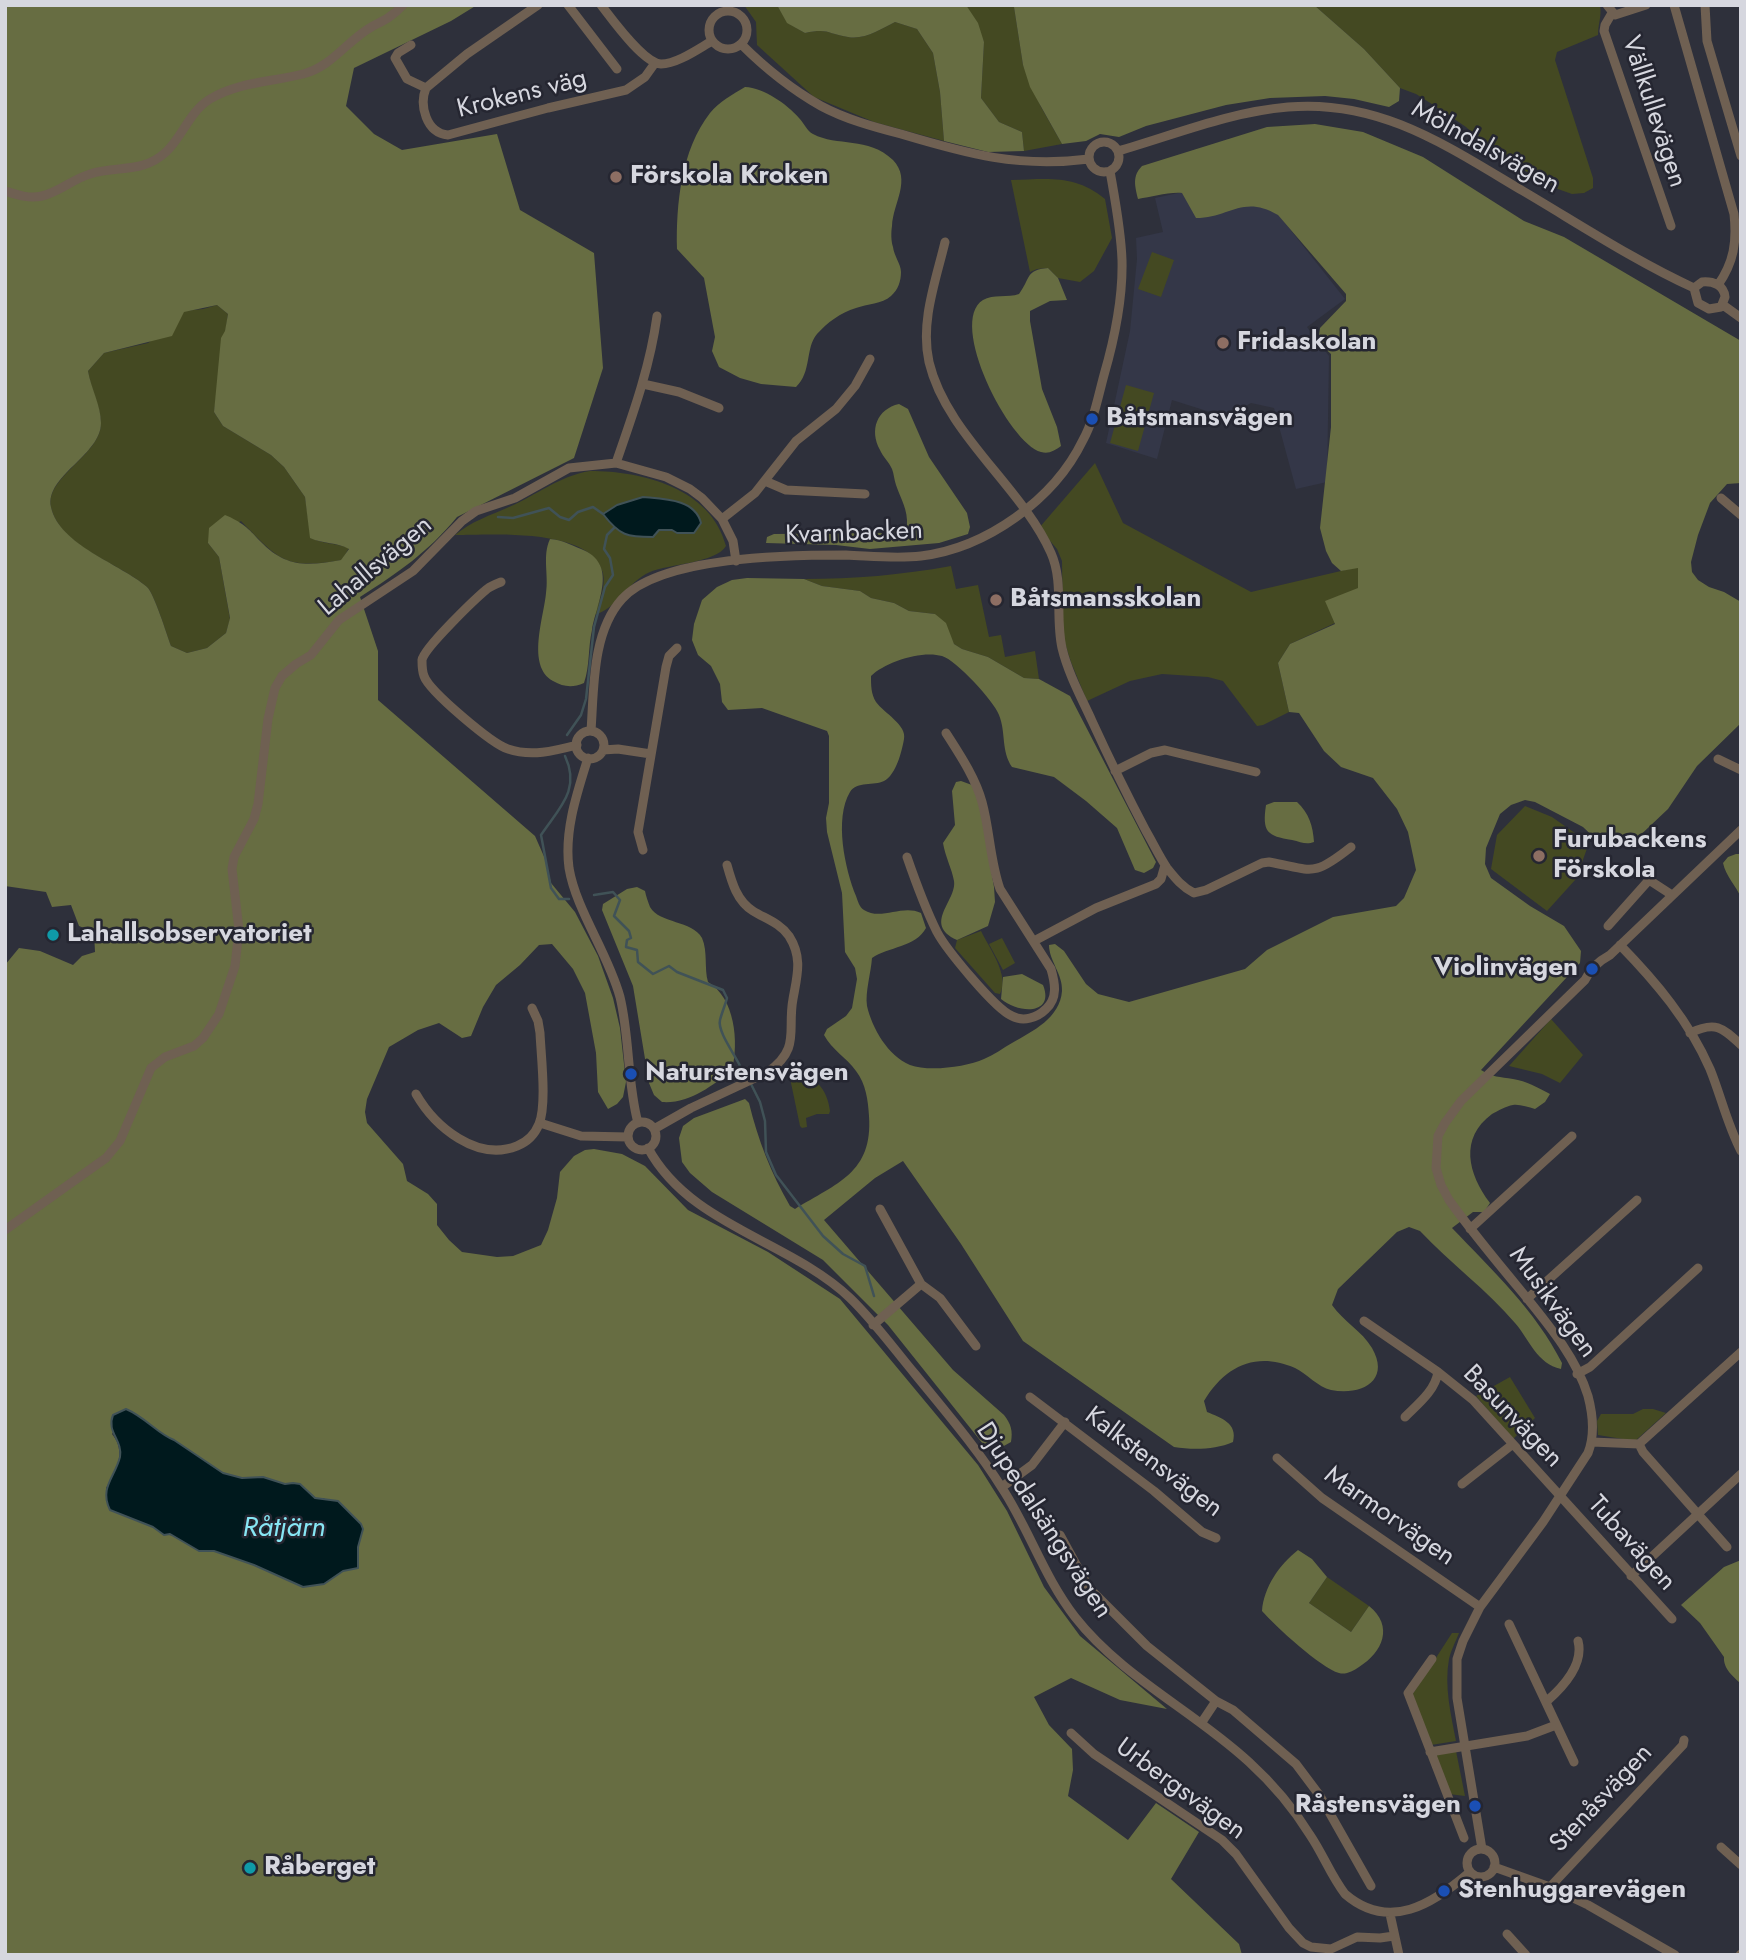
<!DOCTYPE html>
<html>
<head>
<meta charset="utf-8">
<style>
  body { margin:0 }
  #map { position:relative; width:1746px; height:1960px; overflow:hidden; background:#2e303b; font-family:Jost,sans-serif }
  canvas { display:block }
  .frame { position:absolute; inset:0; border:7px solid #d6d7df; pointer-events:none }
</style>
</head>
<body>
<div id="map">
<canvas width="1746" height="1960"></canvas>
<div class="frame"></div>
</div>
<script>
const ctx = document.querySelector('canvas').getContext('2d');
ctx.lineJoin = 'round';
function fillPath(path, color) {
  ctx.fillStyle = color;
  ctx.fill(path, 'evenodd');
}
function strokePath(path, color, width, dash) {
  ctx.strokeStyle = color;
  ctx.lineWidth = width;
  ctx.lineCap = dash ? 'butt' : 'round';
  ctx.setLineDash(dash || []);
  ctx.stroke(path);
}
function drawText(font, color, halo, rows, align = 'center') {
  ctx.font = font + ' Jost,sans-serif';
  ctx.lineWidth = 5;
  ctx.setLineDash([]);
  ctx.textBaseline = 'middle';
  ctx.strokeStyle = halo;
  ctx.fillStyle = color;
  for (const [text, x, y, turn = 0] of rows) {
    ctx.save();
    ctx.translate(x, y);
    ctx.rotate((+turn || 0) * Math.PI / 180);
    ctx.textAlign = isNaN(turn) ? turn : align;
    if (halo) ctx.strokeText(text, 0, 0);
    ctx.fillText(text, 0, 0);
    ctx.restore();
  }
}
fillPath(new Path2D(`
  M1183 192 1259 197 1278 214 1345 299 1307 327 1329 356 1327 482 1296 489 1274 408 1251 403 1226 417 1172 400 1157 459 1106 443 1130 331 1137 259 1136 238 1163 232 1155 198Z`), '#343748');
fillPath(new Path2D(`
  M744 5H777L788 23 805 33C829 28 827 34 848 37 865 40 881 29 895 22L917 29 933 53 940 92 944 141 874 122 814 97 757 45 756 22Z
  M966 5H1012L1014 7 1023 65 1041 107 1062 144 1024 151 1022 132 999 122 981 98 984 42Z
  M1314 5H1600C1602 16 1598 24 1598 35L1557 52 1555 60 1593 178V188L1584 193 1572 194 1555 188 1494 153 1466 127 1435 106 1416 94 1400 88 1364 49Z
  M1011 180C1048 179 1075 174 1105 199L1112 238 1094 271 1080 282 1058 278 1048 268 1037 269 1030 272Z
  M1152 252 1174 260 1161 297 1138 289Z
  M217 305 228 314 214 412 223 426 271 455 284 467 305 497 311 538C323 544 336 543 349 548L342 560C285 570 279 560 241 521L208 543 219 557 230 619 226 633 207 648 187 653 171 646C167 635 154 593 147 587 120 563 60 547 51 507 45 477 101 455 101 423 101 408 90 387 88 371L104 353 148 343 178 321 184 311 203 309Z
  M1126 385 1154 393 1138 451 1110 443Z
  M1095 463 1123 523 1251 592 1358 567V588L1335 623 1290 644 1278 663 1289 712 1263 725 1257 726 1223 681 1208 677 1162 674 1130 681 1087 701 1071 662 1063 637 1062 561 1057 549 1039 528Z
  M590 471C642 471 711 488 726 546 716 563 669 564 650 572 627 582 617 609 594 615 599 602 606 587 603 573 591 527 492 535 455 535 472 521 489 516 509 507 537 495 559 476 590 471Z
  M951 566 956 589 978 585 989 637 1001 635 1005 657 1035 651 1039 679 1024 678 988 657 962 649 954 644 935 614 909 611 894 603 871 598 860 591 822 586 804 579C854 579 901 575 951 566Z
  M1525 806 1552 817 1589 843 1576 879 1547 911 1491 869 1497 835Z
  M981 931C989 948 1010 975 1000 994L995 993 955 948 957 940Z
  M1002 938 1015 963 1003 970 989 944Z
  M1551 1019 1583 1055 1560 1083 1542 1074 1509 1066Z
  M798 1076C818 1076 828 1093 830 1111L829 1114H817L806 1118 807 1127 802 1128 800 1126 791 1083V1080Z
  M1510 1377 1535 1418 1513 1439 1476 1396Z
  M1643 1409H1653L1666 1413 1635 1441 1598 1435 1597 1421 1601 1414H1633Z
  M1327 1577 1369 1606 1351 1632 1309 1603Z
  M1452 1633H1459C1456 1641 1451 1650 1449 1659 1444 1686 1451 1715 1456 1741L1431 1745 1412 1695Z
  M1456 1751 1465 1796 1449 1794 1434 1754Z`), '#444922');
fillPath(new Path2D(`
  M5 5H477L451 21 354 68 346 106 374 134 402 150 497 134 520 210 594 253 603 368 574 458 457 517C428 552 398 573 360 597L378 651V700L535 836 546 861 551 883 575 912 598 956 613 998 620 1028 626 1082 623 1097 617 1104 608 1109 598 1092 596 1053 585 993 573 969 552 944 539 945 520 965 496 985 483 1007 471 1036 462 1038 439 1023 418 1030 389 1047 367 1099 365 1112 367 1123 403 1164 407 1181 428 1194 437 1204V1225L449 1240 462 1252 497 1257 513 1256 541 1245 548 1230 557 1198 560 1172 574 1156 585 1150 594 1149 622 1154 645 1166 688 1210 768 1252 840 1299 978 1465 1007 1511 1044 1587 1080 1636 1167 1709 1120 1700 1071 1678 1034 1697 1049 1725 1072 1749 1073 1770 1068 1796 1128 1840 1156 1803 1199 1832 1171 1879 1239 1944 1242 1955H5V965L19 948 40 951 73 965 82 956 95 952 94 932 79 926 71 905 52 907 46 892 5 886ZM217 305 228 314 225 331 221 338 214 412 223 426 271 455 284 467 305 497 310 538C323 544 337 542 349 549L341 560C307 566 286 568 260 541 248 528 242 522 225 515L209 528 208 543 219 557 230 618 226 633 207 648 187 653 171 646C167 635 154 593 147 587 121 564 59 545 51 507 45 476 101 455 101 423 101 406 91 388 88 371L104 353 172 336 184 312ZM127 1409C145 1417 158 1434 174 1440L223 1473 242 1478 263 1477 285 1484H300L316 1498H323L346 1510 361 1524 363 1529 358 1547V1568L343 1571 324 1584 303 1587 254 1565 214 1551H199L175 1536 164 1534 153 1527 110 1510 106 1488C116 1471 127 1452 112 1434Z
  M777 5H966L978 23 984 42 981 98 999 122 1022 132 1024 151 988 152 944 141 940 92 933 53 917 29 895 22C881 29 865 40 848 37 827 34 829 28 805 33L787 23Z
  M1012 5H1314L1364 49 1400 88 1399 101 1389 107 1354 99 1325 96 1270 98 1226 105 1146 126 1119 137 1100 134 1086 141 1062 144 1030 87 1023 65 1014 7Z
  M745 87C764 88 787 104 799 118 804 123 807 131 813 134 837 147 868 136 893 160 912 180 893 203 892 226 891 232 891 241 893 247 894 256 901 264 901 272 901 281 898 290 891 296 882 304 867 304 856 308 840 313 828 322 817 334 805 348 812 372 796 387L761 384 740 378 719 367 712 351 715 337 704 278 677 249C676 205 681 150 710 113 719 102 733 94 745 87Z
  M1315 124 1363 132 1423 157 1524 221 1564 237 1741 341V483L1727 484 1710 503 1698 535 1691 562 1692 572 1698 580 1709 587 1724 592 1741 602V723L1697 766 1668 809 1632 843 1613 848 1602 845 1583 827 1535 802 1525 800 1511 805 1500 814 1486 848 1485 864 1491 878 1530 906 1564 926 1581 951 1580 963 1481 1070C1492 1077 1500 1077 1513 1079 1526 1081 1539 1088 1550 1094L1545 1102 1535 1109C1528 1107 1519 1104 1513 1105 1506 1106 1498 1111 1492 1114 1459 1138 1468 1174 1490 1203L1484 1212H1473L1452 1228C1492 1270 1536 1311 1562 1363L1561 1369C1537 1364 1529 1339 1515 1323 1487 1290 1450 1263 1420 1231L1409 1227 1397 1232 1338 1289 1332 1305C1343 1321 1362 1331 1372 1348 1391 1381 1361 1396 1331 1390 1318 1387 1307 1374 1295 1368 1256 1351 1225 1366 1204 1401L1207 1412C1221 1418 1238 1423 1233 1442 1215 1450 1192 1450 1174 1447L1023 1341 961 1244 903 1161 875 1178 824 1220 953 1370 1004 1415C1011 1424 1013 1431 1011 1442L1002 1447 989 1449 983 1444 888 1325 823 1260 712 1192 690 1173 682 1162 679 1138 683 1126 694 1118 745 1099 749 1103C758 1140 771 1173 790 1206L795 1209C837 1183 873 1173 869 1116 868 1100 866 1084 856 1071 846 1057 832 1050 824 1035L827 1029 846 1016 852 1008 857 979 855 968 845 952 842 893 827 832 826 818 829 803V736L827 731 762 708 728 710 722 702 720 684 711 666 698 655 692 640 694 624 702 600 717 587 732 580 747 578 804 579 822 586 860 591 871 598 894 603 909 611 935 614 946 623 954 644 962 649 988 657 1024 678 1039 679 1070 696 1156 862 1153 868 1144 873 1135 870 1117 828 1086 801 1054 777 1012 767C1001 751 1006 732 999 715 994 701 956 660 942 656 922 650 885 662 871 676 871 685 871 694 876 702 884 713 907 725 904 739 902 751 896 775 884 781 874 786 857 781 850 792 834 819 845 869 856 896 858 901 859 907 864 910 881 921 902 904 921 913L926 928C916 947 888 947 872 958 871 973 865 992 867 1006 872 1028 888 1056 910 1065 929 1072 966 1067 984 1059 994 1055 1003 1048 1012 1043 1033 1031 1060 1018 1062 991 1063 974 1049 961 1049 945L1055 944 1064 951 1086 984 1098 994 1129 1002 1245 969 1267 950 1333 917 1396 906 1404 898 1416 870 1408 832 1397 809 1373 778 1341 767 1324 751 1299 713 1289 712 1278 663 1290 644 1335 624 1325 601 1358 588V568L1341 571 1332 563 1326 551 1320 528 1331 427V354L1318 342 1320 328 1346 301V294L1278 215C1243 194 1229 218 1196 218L1182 193C1167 192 1152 197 1138 199 1135 186 1132 176 1142 166L1267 127Z
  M1048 268 1058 278 1067 300 1050 301 1030 311V321L1042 389 1057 427 1061 446C1054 451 1049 454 1041 452 1009 444 947 322 983 300 993 294 1008 298 1019 294 1031 278 1025 270 1048 268Z
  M899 404 908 409 929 457 967 513 970 527 968 534 939 543 870 549 836 545 766 543 767 537 774 534 882 533 907 526C908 509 901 500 896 485 894 479 894 474 892 469 889 462 883 457 880 450 869 430 877 409 899 404Z
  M550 539C562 540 569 544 581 549 619 564 597 601 592 630 588 647 590 666 584 683 572 688 564 687 553 681 526 666 544 617 546 593 549 575 542 556 550 539Z
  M961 781 972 785 980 806 994 887 995 902 988 926 957 940C922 924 957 901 954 881 952 869 945 856 943 843L955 825 952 791 956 782Z
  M1274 802H1297C1309 813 1313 826 1314 842 1306 845 1301 842 1292 840 1267 836 1262 832 1266 805Z
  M1736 854H1741V898C1736 885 1726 877 1723 863L1728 857Z
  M637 887 645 891C646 896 648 902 650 907 660 924 692 920 702 938 708 952 704 968 708 982 735 998 739 1042 732 1070 712 1086 689 1104 662 1102L654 1095 649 1083 633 986 602 910 603 904 627 889Z
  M1022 974 1043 985C1055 1015 1019 1014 1001 999L1003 977Z
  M1298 1550 1312 1559 1327 1577 1309 1603 1351 1632 1369 1606C1394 1626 1383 1652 1359 1667 1353 1671 1346 1675 1339 1673 1321 1668 1275 1626 1262 1611 1264 1587 1279 1565 1298 1550Z
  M1741 1560V1684C1734 1677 1723 1669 1724 1657L1700 1623 1681 1605 1724 1567Z`), '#676d42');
const water = new Path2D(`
  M643 497C664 499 695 499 701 523L694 533H677L672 530H659L653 537C627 537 620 536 603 514L617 505Z
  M126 1409C145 1417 158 1434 174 1440L223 1473 242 1478 263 1477 285 1484 293 1483 300 1484 315 1498 338 1501 361 1524 363 1529 358 1547V1568L343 1571 324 1584 303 1587 254 1565 214 1551H199L170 1534 164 1535 153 1527 110 1510C99 1488 115 1477 120 1457 123 1440 106 1432 113 1415Z`);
fillPath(water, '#00191d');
strokePath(water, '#405257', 2);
strokePath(new Path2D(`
  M498 517 513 518 549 508 560 517 569 520 578 512 593 507 603 514
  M567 735 581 715 586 699 594 627 605 587 613 575 610 558 604 549 607 535 614 528
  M565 756C581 790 559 808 541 835L551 888 559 899H569
  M594 895 613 892 620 900 614 916 629 931 631 938 627 940 626 947 637 950 638 962 653 974 669 966 677 972 723 990 727 998C725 1006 722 1012 720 1020 717 1032 737 1057 742 1070
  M751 1084 760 1102 765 1121 766 1152 776 1175 823 1236 843 1254 865 1266 874 1296`), '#405257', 2.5);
strokePath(new Path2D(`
  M538 5 467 54 426 88C419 105 426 133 448 135L548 108 626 90 645 77 655 63
  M568 5 617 69
  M601 5C612 19 643 63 661 64 677 64 698 49 712 41
  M1607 5 1615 15 1646 5
  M1674 5 1734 214C1737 242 1734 262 1718 285
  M1705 5 1707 41 1741 156
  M709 30a19 19 0 1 1 38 0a19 19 0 1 1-38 0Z
  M1612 13 1605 25 1604 31 1671 226
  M741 44C765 68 791 89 821 106 845 119 874 127 901 134 968 154 1018 168 1089 159
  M411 45 398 53 395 58 407 79 426 88
  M1089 157a15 15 0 1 1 30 0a15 15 0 1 1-30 0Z
  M1118 151C1174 135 1229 112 1288 107 1380 99 1447 146 1523 191 1579 224 1635 261 1694 288
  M5 191C18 195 29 199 42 196 59 192 73 179 90 174 118 165 142 174 166 152 183 136 189 112 210 99 238 82 272 82 303 74 333 66 346 41 373 26 385 20 393 16 403 5
  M945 242C936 280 920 322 929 362 946 434 1022 487 1051 553 1064 582 1055 617 1062 648 1068 673 1081 697 1092 721 1109 758 1127 795 1146 831 1153 843 1159 856 1167 868 1175 878 1182 887 1194 893L1206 890 1262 863 1269 862C1313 870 1312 878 1351 847
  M1702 282C1713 281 1724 285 1725 297L1721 307 1709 309 1698 303 1694 288Z
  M1723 305 1741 318
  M643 384 679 392 719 408
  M616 463C633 414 650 367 657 316
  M765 481 786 490 865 494
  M1721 498 1741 515
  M722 519 755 493 796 441 836 409 855 386 870 359
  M501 582C496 584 491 586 487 589 475 599 424 648 422 660 422 665 422 671 424 676 429 691 492 744 508 749 531 757 554 751 577 745
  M591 731C594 688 592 632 622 599 661 556 790 555 846 555 871 556 896 559 921 556 986 548 1054 500 1083 440 1094 420 1098 397 1104 375 1115 337 1123 299 1122 260 1121 230 1115 200 1110 171
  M576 745a14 14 0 1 1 28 0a14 14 0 1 1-28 0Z
  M603 750 618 749 651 754
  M588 758C577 793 564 831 569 868 576 910 608 953 620 997 630 1038 627 1082 638 1123
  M1718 759 1741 770
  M1115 771 1151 753 1165 750 1256 772
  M643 850 638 832 666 667 669 656 677 648
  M907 857C916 883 925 908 937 932 946 949 995 1009 1012 1016 1023 1022 1037 1018 1046 1009 1058 998 1055 983 1051 969L1000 889C990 861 990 831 982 802 975 777 960 755 946 733
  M1608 926 1649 880 1672 895
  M1034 941 1096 908 1156 884 1161 879 1165 865
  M1620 945C1656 982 1689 1021 1710 1069 1721 1096 1727 1124 1741 1151
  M1690 1033C1715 1021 1722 1027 1741 1045
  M416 1094C435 1127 477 1162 517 1146 527 1142 535 1134 539 1124 547 1104 541 1056 540 1033L538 1021 532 1008
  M628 1136a14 14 0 1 1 28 0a14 14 0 1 1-28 0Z
  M540 1123 581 1136 628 1137
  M654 1129 691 1108 768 1072C801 1048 787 1031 793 999 797 976 803 958 789 936 780 923 766 919 753 911 737 901 732 883 727 865
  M648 1148C690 1226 789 1240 850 1298 874 1321 894 1349 915 1374 945 1411 977 1448 1002 1488 1029 1529 1044 1577 1075 1617 1122 1677 1194 1711 1249 1762 1272 1783 1294 1809 1310 1835 1323 1854 1331 1876 1345 1894 1389 1932 1433 1904 1470 1872
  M880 1209 921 1284 940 1298 976 1346
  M1470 1229 1572 1136
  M5 1230 106 1158 120 1141 151 1068 165 1057 194 1046 203 1038 219 1014 235 966 239 930 232 869 234 857 254 819 258 804 268 719 275 688 282 676 296 664 311 655 339 620 413 571 462 521 476 511 515 498 569 468 616 463 666 477 690 489 702 498 722 519 733 541 736 561
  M1527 1299 1637 1200
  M1364 1321 1438 1372 1473 1400 1672 1619
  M873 1325 921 1284
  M1577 1374 1590 1367 1698 1268
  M1030 1397 1154 1491 1202 1532 1216 1538
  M1405 1417C1418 1404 1435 1391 1438 1372
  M1592 1442 1639 1444
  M1639 1444 1741 1352
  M1639 1444 1643 1452 1727 1547
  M1277 1458 1322 1498 1480 1607
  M1462 1484 1513 1444
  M1002 1487 1032 1465 1065 1422
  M1060 1535 1089 1588 1147 1646 1216 1701 1233 1710 1296 1764 1320 1796 1371 1886
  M1631 1576 1741 1474
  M1509 1624 1574 1762
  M1432 1659 1408 1693 1464 1838
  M1547 1701C1563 1687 1584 1664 1578 1641
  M1202 1722 1216 1701
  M1071 1733 1094 1754 1222 1840 1236 1854 1289 1928 1303 1943 1311 1947 1331 1949 1357 1937 1380 1938 1394 1936
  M1430 1752 1527 1736 1556 1725
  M1721 1847 1741 1865
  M1482 1849 1457 1698V1659L1463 1641 1480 1607 1543 1522 1588 1453C1595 1435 1593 1415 1588 1396 1576 1357 1547 1323 1522 1292 1497 1262 1472 1232 1449 1200L1441 1185 1436 1168 1438 1136 1445 1123 1461 1101 1585 980C1590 969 1599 961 1610 955L1741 830
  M1467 1863a14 14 0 1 1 28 0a14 14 0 1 1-28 0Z
  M1494 1867 1550 1887 1588 1905 1675 1955
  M1550 1887 1683 1745 1684 1740
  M1390 1914 1399 1955
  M1507 1934 1526 1955
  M1740 1955 1741 1954`), '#6f6052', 9);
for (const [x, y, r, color] of [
  [616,177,7,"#8d6e63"],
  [1223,343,7,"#8d6e63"],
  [1092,419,7,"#1a4fb4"],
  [996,600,7,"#8d6e63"],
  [1539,856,7,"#8d6e63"],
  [53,935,7,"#0f9aa8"],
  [1592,969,7,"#1a4fb4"],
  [631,1074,7,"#1a4fb4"],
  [1475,1806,7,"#1a4fb4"],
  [250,1868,7,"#0f9aa8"],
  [1444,1891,7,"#1a4fb4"]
]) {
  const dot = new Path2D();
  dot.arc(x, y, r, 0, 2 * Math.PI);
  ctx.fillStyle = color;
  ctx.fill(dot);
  strokePath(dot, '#252631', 2.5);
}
drawText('26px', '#d6d7df', '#252631', [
  ["Krokens väg",522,95,-14],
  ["Vällkullevägen",1653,112,72],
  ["Mölndalsvägen",1485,148,29],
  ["Kvarnbacken",854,534,-2],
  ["Lahallsvägen",376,567,-40],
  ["Musikvägen",1552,1303,54],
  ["Basunvägen",1512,1417,46],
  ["Kalkstensvägen",1153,1463,37],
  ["Marmorvägen",1389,1517,35],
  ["Djupedalsängsvägen",1043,1521,57],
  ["Tubavägen",1631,1544,48],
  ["Urbergsvägen",1180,1790,36],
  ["Stenåsvägen",1602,1799,-47]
]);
drawText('bold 26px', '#d6d7df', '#252631', [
  ["Förskola Kroken",630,177],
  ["Fridaskolan",1237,343],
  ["Båtsmansvägen",1106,419],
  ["Båtsmansskolan",1010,600],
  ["Furubackens",1553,841],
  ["Förskola",1553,871],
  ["Lahallsobservatoriet",67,935],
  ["Violinvägen",1578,969,"right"],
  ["Naturstensvägen",645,1074],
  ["Råstensvägen",1461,1806,"right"],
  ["Råberget",264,1868],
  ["Stenhuggarevägen",1458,1891]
], 'left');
drawText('italic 28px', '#87e6f4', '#252631', [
  ["Råtjärn",284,1529]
]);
</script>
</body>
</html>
